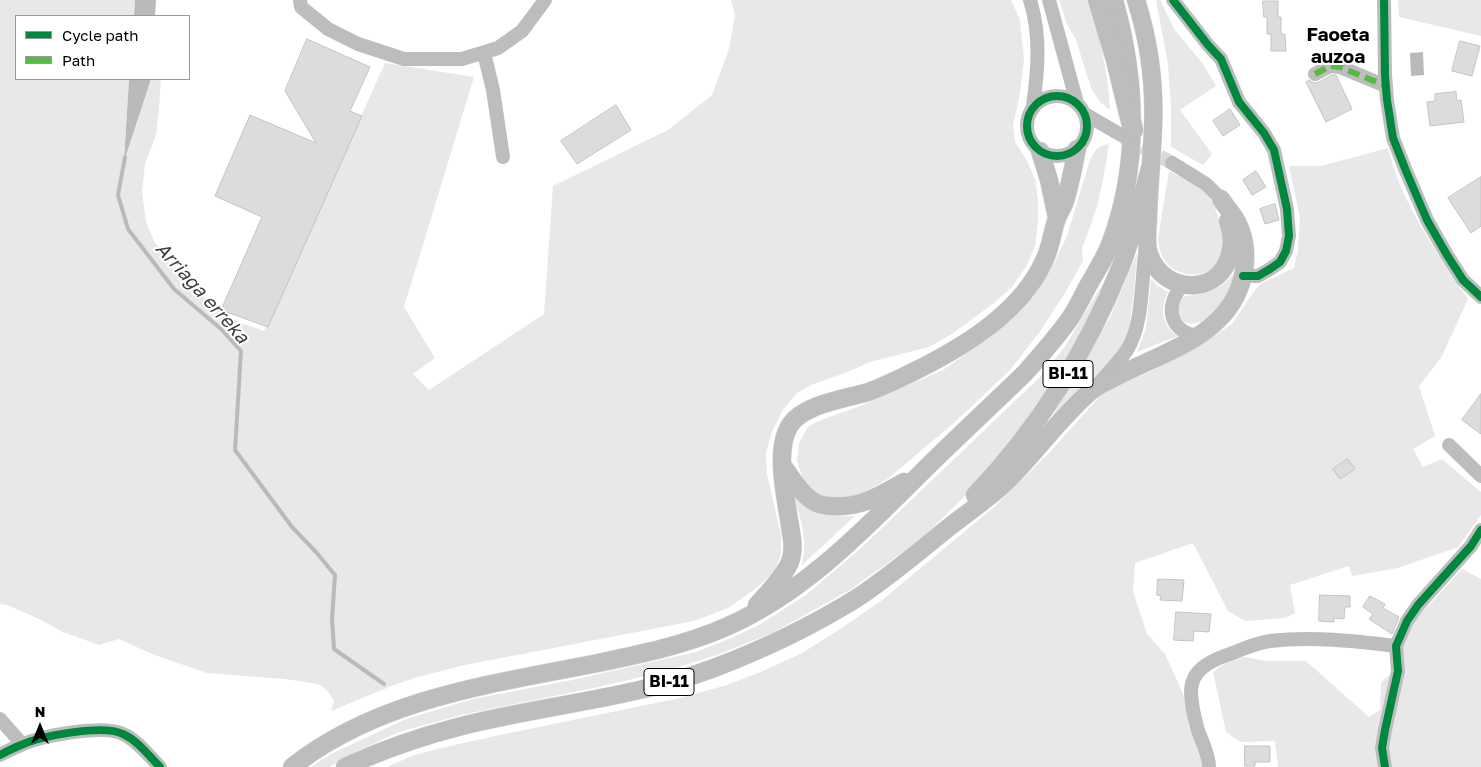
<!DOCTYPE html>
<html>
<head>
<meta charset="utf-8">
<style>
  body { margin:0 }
  #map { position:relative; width:1481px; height:767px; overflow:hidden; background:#fff; font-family:"Golos Text",sans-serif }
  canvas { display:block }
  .legend { position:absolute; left:15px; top:15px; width:175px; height:65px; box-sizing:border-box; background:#fff; border:1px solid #999; margin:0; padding:6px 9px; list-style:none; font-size:15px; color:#000 }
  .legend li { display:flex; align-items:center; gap:10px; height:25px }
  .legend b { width:25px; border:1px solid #999 }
  .north { position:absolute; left:15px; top:702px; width:50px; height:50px; -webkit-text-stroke:4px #fff; paint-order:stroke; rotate:0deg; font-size:14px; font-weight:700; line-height:20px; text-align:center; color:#000 }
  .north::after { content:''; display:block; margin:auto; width:18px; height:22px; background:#000; clip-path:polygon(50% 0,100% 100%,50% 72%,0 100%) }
</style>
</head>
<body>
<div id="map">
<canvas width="1481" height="767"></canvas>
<ul class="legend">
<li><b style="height:6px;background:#00873e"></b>Cycle path</li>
<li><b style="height:6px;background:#58b947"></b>Path</li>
</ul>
<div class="north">N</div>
</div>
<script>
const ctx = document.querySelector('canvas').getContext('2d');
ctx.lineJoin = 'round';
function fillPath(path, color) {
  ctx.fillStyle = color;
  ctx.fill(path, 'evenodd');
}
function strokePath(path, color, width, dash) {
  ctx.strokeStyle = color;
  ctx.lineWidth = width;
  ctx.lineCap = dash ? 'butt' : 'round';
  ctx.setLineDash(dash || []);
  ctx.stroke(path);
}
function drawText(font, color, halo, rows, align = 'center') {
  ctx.font = font + ' "Golos Text",sans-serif';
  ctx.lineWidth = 4;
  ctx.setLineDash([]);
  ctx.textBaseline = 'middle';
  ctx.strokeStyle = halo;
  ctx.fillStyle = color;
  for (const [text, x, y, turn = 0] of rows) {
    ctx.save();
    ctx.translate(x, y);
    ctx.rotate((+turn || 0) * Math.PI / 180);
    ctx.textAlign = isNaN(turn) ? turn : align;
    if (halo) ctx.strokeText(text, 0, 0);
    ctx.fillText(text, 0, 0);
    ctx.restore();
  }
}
fillPath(new Path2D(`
  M0 0H135L134 16H16V79H129L124 159 151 79H161L159 109 156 135 145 164 142 192 146 222 154 241 171 264 208 301 238 322 264 331 385 63 474 77 404 307 435 358 413 374 429 390 544 314 553 186 668 130 712 95 729 49 735 14 731 0H1011L1020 20 1024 60 1019 99 1013 125 1015 142 1026 159 1035 179 1038 200V221L1035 246 1026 267 1012 287 994 303 952 334 929 347 870 362 845 373 811 385 797 393 783 410 772 432 766 453 767 474 781 535V554L775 570 759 586 728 608 694 621 465 665 418 677 394 685 331 711 334 701 327 690 318 684 285 679 207 673 152 654 119 639 99 645 63 632 39 619 7 605 0 604Z
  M1059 0H1087C1100 36 1108 72 1110 110L1100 102 1091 88 1076 40 1067 24Z
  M1156 0H1160L1175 30 1203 64 1216 86 1180 110 1212 154 1203 165 1171 147V107L1168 64Z
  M1398 0H1481V36L1399 17Z
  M1109 144 1104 174 1098 203 1091 224 1082 248 1083 261 1065 293 1039 333 1010 370 956 421 889 478 862 494 840 498 824 497 812 490 804 482 797 461 799 443 807 428 816 422 860 406 943 370 992 336 1033 297 1054 263 1067 236 1090 160C1095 150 1097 146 1109 144Z
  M1388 148C1397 185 1414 216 1434 248 1445 266 1456 283 1468 299L1441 358 1419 386 1435 436 1413 449 1423 467 1442 459 1481 492V515L1458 547 1398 568 1352 576 1349 566 1290 585 1295 613 1285 618 1245 621 1228 611 1193 543 1135 563 1133 592 1147 634 1165 654 1177 680 1186 702 1189 726 1200 753 1202 767H387L414 755 450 746 500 735 680 698 727 685 763 671 802 653 840 629 881 601 994 507 1050 452 1099 397 1121 384 1152 371 1210 339 1232 324 1254 291 1262 283 1294 268 1298 250 1300 218 1289 166H1321Z
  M1169 171C1180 177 1193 182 1202 190 1212 198 1217 211 1220 223 1222 232 1224 240 1223 249 1220 279 1180 282 1165 261 1160 254 1159 247 1158 239Z
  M1137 253 1134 293 1128 336 1121 350 1103 369 1052 417 1111 315Z
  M1236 269C1234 276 1234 285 1230 291 1222 304 1202 331 1185 322 1175 318 1178 308 1180 299 1185 295 1190 296 1196 295 1214 292 1227 285 1236 269Z
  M1151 279 1158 286 1168 292C1160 309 1161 325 1178 336L1137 352 1146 329Z
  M1104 281 1080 339 1027 427 964 497 922 538 850 590 772 633 717 655 663 672 594 688 461 715 399 732 351 754 329 767H311L331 754 406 719 473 699 572 680 696 652 731 638 759 625 806 595 862 547 1038 379 1064 348Z
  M792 494C811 515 828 516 855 516L801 566C809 542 801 517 792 494Z
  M1462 569 1481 579V767H1278L1275 741 1240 742 1226 732 1213 672 1226 663 1244 657 1267 661H1306L1369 717 1380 710 1381 682 1391 674 1413 624 1424 608 1430 604Z`), '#e8e8e8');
fillPath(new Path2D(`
  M135 0H156L155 16H134Z
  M1423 52 1424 75 1411 76 1410 53Z
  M129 79H151L124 161Z`), '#bababa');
strokePath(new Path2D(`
  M125 157 118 195 128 229 174 289 221 329 241 351 235 450 292 527 316 552 335 575 332 619 334 649 384 684`), '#bababa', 4);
const building = new Path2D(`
  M1263 1H1278V17H1281V34H1285L1286 51H1271V34H1267V17H1264Z
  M307 39 370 67 350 111 362 116 268 327 221 310 262 217 215 196 250 115 316 143 285 91Z
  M1460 41 1480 46 1472 76 1452 71Z
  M1332 75H1336L1352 109 1326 122 1306 82 1309 80 1314 83 1319 82Z
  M1456 92 1457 101 1461 100 1464 122 1430 126 1427 102 1435 101V94Z
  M616 105 631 130 577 164 561 141Z
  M1230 109 1240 125 1223 136 1213 121Z
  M1256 171 1266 187 1252 195 1243 180Z
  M1481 177V226L1471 233 1448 198Z
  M1275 204 1279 220 1265 224 1260 209Z
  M1481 394V434L1462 420Z
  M1348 459 1355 469 1340 479 1333 469Z
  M1158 579 1184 580 1182 601 1160 600 1161 596 1157 595Z
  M1320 595 1350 596V607H1345L1344 619 1334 618V622L1319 621Z
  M1370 596 1385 604 1383 608 1399 617 1392 634 1369 619 1373 614 1363 607Z
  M1176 612 1211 614 1209 632 1194 631 1193 641 1174 640Z
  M1245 746H1270V762H1255V766H1245Z`);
fillPath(building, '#dcdcdc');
strokePath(building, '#c4c4c4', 1);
strokePath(new Path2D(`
  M1123 137 1172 163`), '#d9d9d9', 14, [14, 7]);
const major = new Path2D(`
  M1136 0C1149 41 1155 86 1153 128 1152 157 1149 186 1148 216 1148 228 1145 242 1149 254 1156 274 1174 287 1196 285 1227 282 1238 247 1228 221
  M1040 151 1049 180 1057 218
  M783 466C791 477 799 491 810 499 815 504 825 506 832 506 861 508 879 496 904 482
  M975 495C1038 429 1087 351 1121 266 1133 235 1141 201 1150 168
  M757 605C767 594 787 573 791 559 794 548 792 538 790 526 786 498 774 450 790 425 804 404 845 399 868 392 885 386 901 378 917 370 965 346 1021 312 1044 261 1051 247 1052 232 1057 218 1059 213 1062 209 1064 204 1070 187 1073 167 1077 149
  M292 767C379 698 493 684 598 663 641 654 685 645 726 627 802 594 862 532 920 474 954 440 990 407 1025 373 1041 355 1057 337 1071 317 1078 306 1083 295 1089 284 1096 272 1104 259 1109 247 1140 168 1137 81 1114 0
  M345 767C382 750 419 737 458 727 543 705 632 699 714 668 764 649 812 626 857 598 889 577 918 552 948 528 967 513 988 499 1006 482 1036 453 1060 417 1092 390 1098 386 1105 382 1112 379 1157 354 1224 339 1241 283 1247 264 1247 241 1237 222 1233 214 1226 207 1221 199`);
const highway = new Path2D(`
  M1098 0 1116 60 1133 130`);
strokePath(major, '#dbdbdb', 19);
strokePath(highway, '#dbdbdb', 21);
strokePath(new Path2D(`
  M300 0 301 7 328 29 358 44 404 59H462L498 48 522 31 545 0
  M1030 0C1041 35 1038 70 1033 106
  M1049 0 1077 103
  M1173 0 1208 45 1221 59 1239 102 1264 133 1274 150 1287 209 1289 236 1286 251 1280 262 1270 269 1258 276H1243
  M1384 0 1385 75 1387 100 1393 138 1406 171 1427 220 1447 255 1463 280 1481 297
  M484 53 493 90 503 157
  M1315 74 1330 66 1340 67 1386 86
  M1027 126a30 30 0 1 1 60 0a30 30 0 1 1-60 0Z
  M1085 114 1121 135
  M1172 163 1206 184 1221 199
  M1183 285C1164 305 1169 332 1198 336
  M1099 383C1109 372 1119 362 1127 350 1144 324 1141 277 1146 247
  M1449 445 1481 476
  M0 719 22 744
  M0 755C7 751 14 748 21 745 41 736 103 724 123 734 137 740 149 756 160 767
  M1209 767C1209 753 1201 741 1197 727 1194 716 1191 702 1191 690 1192 670 1210 661 1227 655 1241 650 1255 643 1270 641 1310 636 1356 641 1396 646
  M1385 767 1382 748 1385 730 1398 671 1396 646 1407 621 1418 605 1471 546 1481 530`), '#bdbdbd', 14);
strokePath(major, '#bdbdbd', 18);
strokePath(highway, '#bdbdbd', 20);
strokePath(new Path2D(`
  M1315 74 1330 66 1340 67 1386 86`), '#58b947', 6, [12, 6]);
strokePath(new Path2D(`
  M1173 0 1208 45 1221 59 1239 102 1264 133 1274 150 1287 209 1289 236 1286 251 1280 262 1270 269 1258 276H1243
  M1384 0 1385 75 1387 100 1393 138 1406 171 1427 220 1447 255 1463 280 1481 297
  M1027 126a30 30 0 1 1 60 0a30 30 0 1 1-60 0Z
  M0 755C7 751 14 748 21 745 41 736 103 724 123 734 137 740 149 756 160 767
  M1385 767 1382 748 1385 730 1398 671 1396 646 1407 621 1418 605 1471 546 1481 530`), '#00873e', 8);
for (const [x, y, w] of [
  [1068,374,50],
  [669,682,50]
]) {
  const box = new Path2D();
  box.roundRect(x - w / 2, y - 13.5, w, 27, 4);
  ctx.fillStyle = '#fff';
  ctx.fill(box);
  strokePath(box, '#000', 1);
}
drawText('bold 16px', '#000', null, [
  ["BI-11",1068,374],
  ["BI-11",669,682]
]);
drawText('bold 19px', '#000', '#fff', [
  ["Faoeta",1338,35],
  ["auzoa",1338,57]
]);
drawText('italic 19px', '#3e3e3e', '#fff', [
  ["Arriaga erreka",202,293,48]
]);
</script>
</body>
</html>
